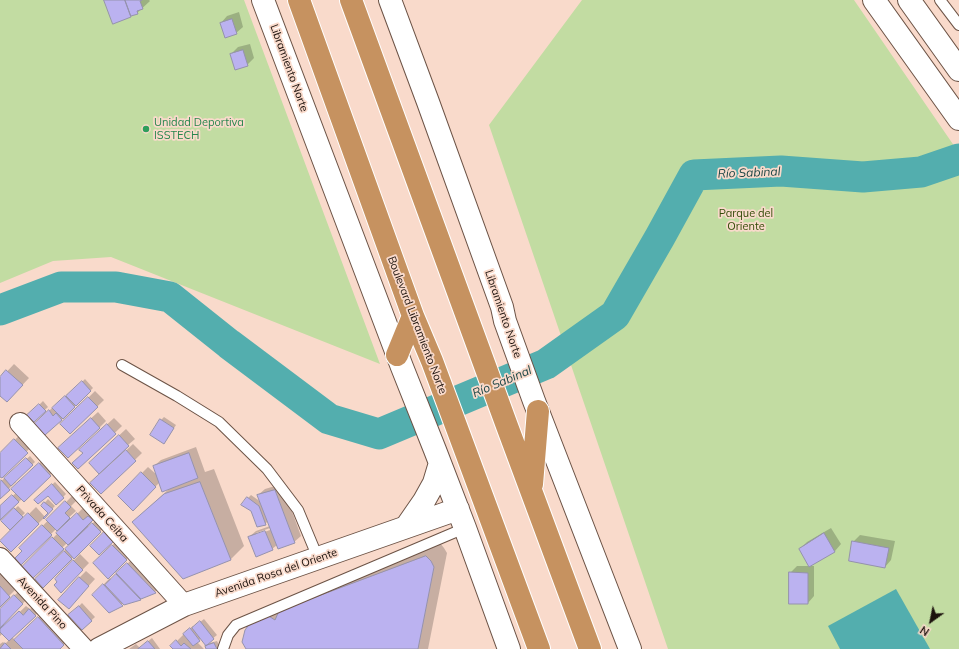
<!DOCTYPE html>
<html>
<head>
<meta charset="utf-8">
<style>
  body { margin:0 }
  #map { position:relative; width:959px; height:649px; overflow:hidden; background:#f9dacb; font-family:Mulish,sans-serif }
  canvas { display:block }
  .north { position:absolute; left:911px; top:601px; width:40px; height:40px; -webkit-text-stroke:3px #f9dacb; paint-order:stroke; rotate:213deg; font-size:11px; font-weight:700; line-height:16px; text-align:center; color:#1b110c }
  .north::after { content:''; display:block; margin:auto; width:14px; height:18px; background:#1b110c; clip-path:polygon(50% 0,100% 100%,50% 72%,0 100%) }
</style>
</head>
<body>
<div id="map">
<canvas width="959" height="649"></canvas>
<div class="north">N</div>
</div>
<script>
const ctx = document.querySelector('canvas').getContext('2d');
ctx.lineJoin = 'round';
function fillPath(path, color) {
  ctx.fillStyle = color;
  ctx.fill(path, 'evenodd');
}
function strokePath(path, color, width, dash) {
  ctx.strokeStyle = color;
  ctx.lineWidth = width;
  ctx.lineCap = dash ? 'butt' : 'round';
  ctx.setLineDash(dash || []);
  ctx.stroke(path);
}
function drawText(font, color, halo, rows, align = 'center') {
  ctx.font = font + ' Mulish,sans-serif';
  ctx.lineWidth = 3.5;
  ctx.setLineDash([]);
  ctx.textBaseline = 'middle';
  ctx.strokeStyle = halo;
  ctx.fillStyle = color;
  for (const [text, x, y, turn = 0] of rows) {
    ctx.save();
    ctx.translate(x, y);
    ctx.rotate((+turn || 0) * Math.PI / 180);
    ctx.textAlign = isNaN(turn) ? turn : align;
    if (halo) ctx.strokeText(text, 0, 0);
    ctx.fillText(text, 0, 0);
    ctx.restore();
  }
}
fillPath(new Path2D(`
  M0 0H244L380 364 111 257 53 261 0 283Z
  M582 0H854L959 153V649H668L489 125Z`), '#c2dca2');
fillPath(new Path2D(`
  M896 589 930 649H840L828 626Z`), '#53aeae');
fillPath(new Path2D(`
  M105 0H149L150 1 137 13 113 22Z
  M239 12 243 27 236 33 221 23 227 16Z
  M250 44 254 58 247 65 231 54 238 47Z
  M14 364 29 378 14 394 0 395V379Z
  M85 379 93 388 63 418 45 434 36 424 52 408 53 409 68 394 69 395Z
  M95 391 104 400 70 433 62 424Z
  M43 401 48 407 34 420 29 415Z
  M98 412 106 421 99 428 66 441Z
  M164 417 176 425 167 439 164 442 161 420Z
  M114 418 122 426 78 468 87 443Z
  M126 429 135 439 128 445 97 456Z
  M22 433 33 445 2 477 0 476V454Z
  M133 444 142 453 101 493 98 477Z
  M196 447 205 472 214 469 244 546 231 559 183 578 133 522 170 488 160 482 133 509 119 496 148 467 157 475 154 466 161 460Z
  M30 456 35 462 14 481 16 482 0 497V482Z
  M46 457 57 468 24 501 22 499 0 519V507L16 493 19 482Z
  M55 482 66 494 56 504 48 494 39 497Z
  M282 484 301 536 294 542 277 545 272 549 249 537 256 531 270 526 268 521 265 524 248 498 251 495 261 502 258 495 265 489ZM270 528V530L256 535V533Z
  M73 495 77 500 71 506 76 511 56 529 21 564 24 551 21 548Z
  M48 499 55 506 49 512 42 506Z
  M18 506 25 513 10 528 2 521Z
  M36 507 45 517 11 550 2 541Z
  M84 507 99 513 87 525 89 527 99 517 107 525 43 586 36 579 70 545 67 543 33 577 24 567Z
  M831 528 841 544 835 551 810 566 800 549 807 542Z
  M860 535 895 541 891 560 885 567 853 542Z
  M119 539 133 553 108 577 94 563Z
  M440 543 444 548 447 553 428 649H247L254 619 267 606 280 602Z
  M80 554 89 563 61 592 59 582 56 579Z
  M134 557 162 586 155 592 140 599 124 603 109 612 100 588 110 578 112 580Z
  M0 561 10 571 4 577 16 589 0 605Z
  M797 566H814V596L808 603 790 573Z
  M86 571 95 579 75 601 79 578Z
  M21 589 29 597 3 624 5 626 26 606 30 609 37 603 42 609 12 637 15 640 45 611 70 638 59 649H0V644L3 642 5 644 9 640 3 633 0 636V610Z
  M82 603 95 617 82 629 70 615Z
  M204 619 217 635 206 644 201 638 197 642 204 649H174L172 646 187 631 193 626 194 627Z
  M152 638 160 649H129L136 644 140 648Z
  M217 641 221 649H207L206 646 210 643Z`), '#0003');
strokePath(new Path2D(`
  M0 310 61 287H116L170 297 229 344 329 419 379 434 546 364 615 315 660 237 694 175 781 171 863 177 921 172 959 159`), '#53aeae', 31);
const building = new Path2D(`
  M104 0H125L131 17 113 24Z
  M125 0H142L140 1 143 9 137 11 138 14 131 16Z
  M232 19 237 34 225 38 220 23Z
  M243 50 248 66 235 70 230 54Z
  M6 370 23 385 7 402 0 396V377Z
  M82 381 91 391 76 406 66 396Z
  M65 396 75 407 63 419 52 408Z
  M88 397 98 407 70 434 60 424Z
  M39 404 46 411 34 422 27 415Z
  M49 410 53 416 56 413 62 420 45 435 34 424Z
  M91 418 100 428 68 458 58 448Z
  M160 419 174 428 164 444 150 435Z
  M107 424 116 434 78 469 72 463 83 453 79 450Z
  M119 435 129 446 99 474 89 463Z
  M14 439 28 453 2 478 0 477V453Z
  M126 450 136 461 101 494 90 483Z
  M189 453 198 478 162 492 153 466Z
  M26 458 33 465 11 486 4 478Z
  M39 463 51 476 24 502 11 489Z
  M141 472 156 487 133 511 118 496Z
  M1 480 10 490 0 499V481Z
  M200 482 231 560 183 579 132 522 164 494Z
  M52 484 64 498 56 505 48 496 38 504 34 500Z
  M275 490 295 543 278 549 257 495Z
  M12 495 19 502 0 520V506Z
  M247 497 259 506 266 525 257 527 251 511 241 505Z
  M65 501 71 507 65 513 70 518 57 531 46 520Z
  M44 502 53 509 44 519 43 518 48 513 41 506Z
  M14 508 23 517 10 530 1 521Z
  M28 513 39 524 11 552 0 541Z
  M77 513 83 520 88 516 93 520 68 545 56 533Z
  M92 523 101 532 74 559 65 549Z
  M42 525 52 535 21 565 15 558 22 551 19 548Z
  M265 531 273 550 256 557 248 537Z
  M104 532 113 542 99 555 90 546Z
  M824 533 835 552 809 567 799 549Z
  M52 537 64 549 33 578 22 567Z
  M852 541 889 548 885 568 849 561Z
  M112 545 127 560 108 579 93 563Z
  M64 551 72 559 43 588 35 579Z
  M426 556 431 561 434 567 418 649H246L242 642 245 630 253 619 267 615 275 620 279 611Z
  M73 560 83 570 61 593 54 585 57 582 55 579Z
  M127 563 156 593 141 599 116 573Z
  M789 572 808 573V604H789Z
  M116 574 141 600 124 605 105 585Z
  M79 577 89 586 69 609 58 600Z
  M103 584 123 606 109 613 92 595Z
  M0 586 10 597 0 607Z
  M14 595 23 604 0 628V609Z
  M79 606 92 621 82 630 68 615Z
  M29 609 36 616 9 641 0 632V629L19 611 23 615Z
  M38 617 64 645 60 649H23L14 640Z
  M200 621 214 639 206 646 192 628Z
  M190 628 200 641 193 646 183 634Z
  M176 640 181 646 184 643 191 649H173L170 646Z
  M148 641 155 649H138Z
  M5 643 11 649H0Z
  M214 643 217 649H206L205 646Z`);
fillPath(building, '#bbb2f0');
strokePath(building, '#9592ad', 1);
const service = new Path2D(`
  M940 0 959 25
  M122 365 177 396 219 422 267 469 298 510 318 558
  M223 649 228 635 236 625 465 528`);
const minor = new Path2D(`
  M20 423 184 605
  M0 558 84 649`);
const tertiary = new Path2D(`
  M263 0 402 367 435 450 465 528 509 649
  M390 0 428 102 502 307 505 321 534 401 630 649
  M406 527 424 501 434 483 440 463
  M99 649 184 605 458 509`);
const secondary = new Path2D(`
  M874 0 959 119
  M909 0 959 70`);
const trunk = new Path2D(`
  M299 0 413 316 432 361 539 649
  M351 0 507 426 590 649
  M397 355 413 316
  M532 484 538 411`);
strokePath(service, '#6c5346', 12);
strokePath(minor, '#6c5346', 22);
strokePath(tertiary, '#6c5346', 24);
strokePath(secondary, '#6c5346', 24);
strokePath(trunk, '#fff', 24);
strokePath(service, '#fff', 10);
strokePath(minor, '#fff', 20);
strokePath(tertiary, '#fff', 22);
strokePath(secondary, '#fff', 22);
strokePath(trunk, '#c69260', 22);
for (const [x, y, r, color] of [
  [146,129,4,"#2e9e5b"]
]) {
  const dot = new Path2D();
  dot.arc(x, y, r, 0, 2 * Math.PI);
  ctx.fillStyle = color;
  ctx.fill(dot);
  strokePath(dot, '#f9dacb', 1.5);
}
drawText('11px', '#1b110c', '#f9dacb', [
  ["Libramiento Norte",289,68,70],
  ["Libramiento Norte",503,314,71],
  ["Boulevard Libramiento Norte",417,325,69],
  ["Privada Ceiba",102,514,48],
  ["Avenida Rosa del Oriente",276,573,-19],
  ["Avenida Pino",42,603,47]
]);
drawText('11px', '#27864d', '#f9dacb', [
  ["Unidad Deportiva",154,123],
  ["ISSTECH",154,136]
], 'left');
drawText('11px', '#344c09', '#f9dacb', [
  ["Parque del",746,214],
  ["Oriente",746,227]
]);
drawText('italic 12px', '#1c4646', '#f9dacb', [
  ["Río Sabinal",749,173,-2],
  ["Río Sabinal",502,382,-23]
]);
</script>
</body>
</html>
